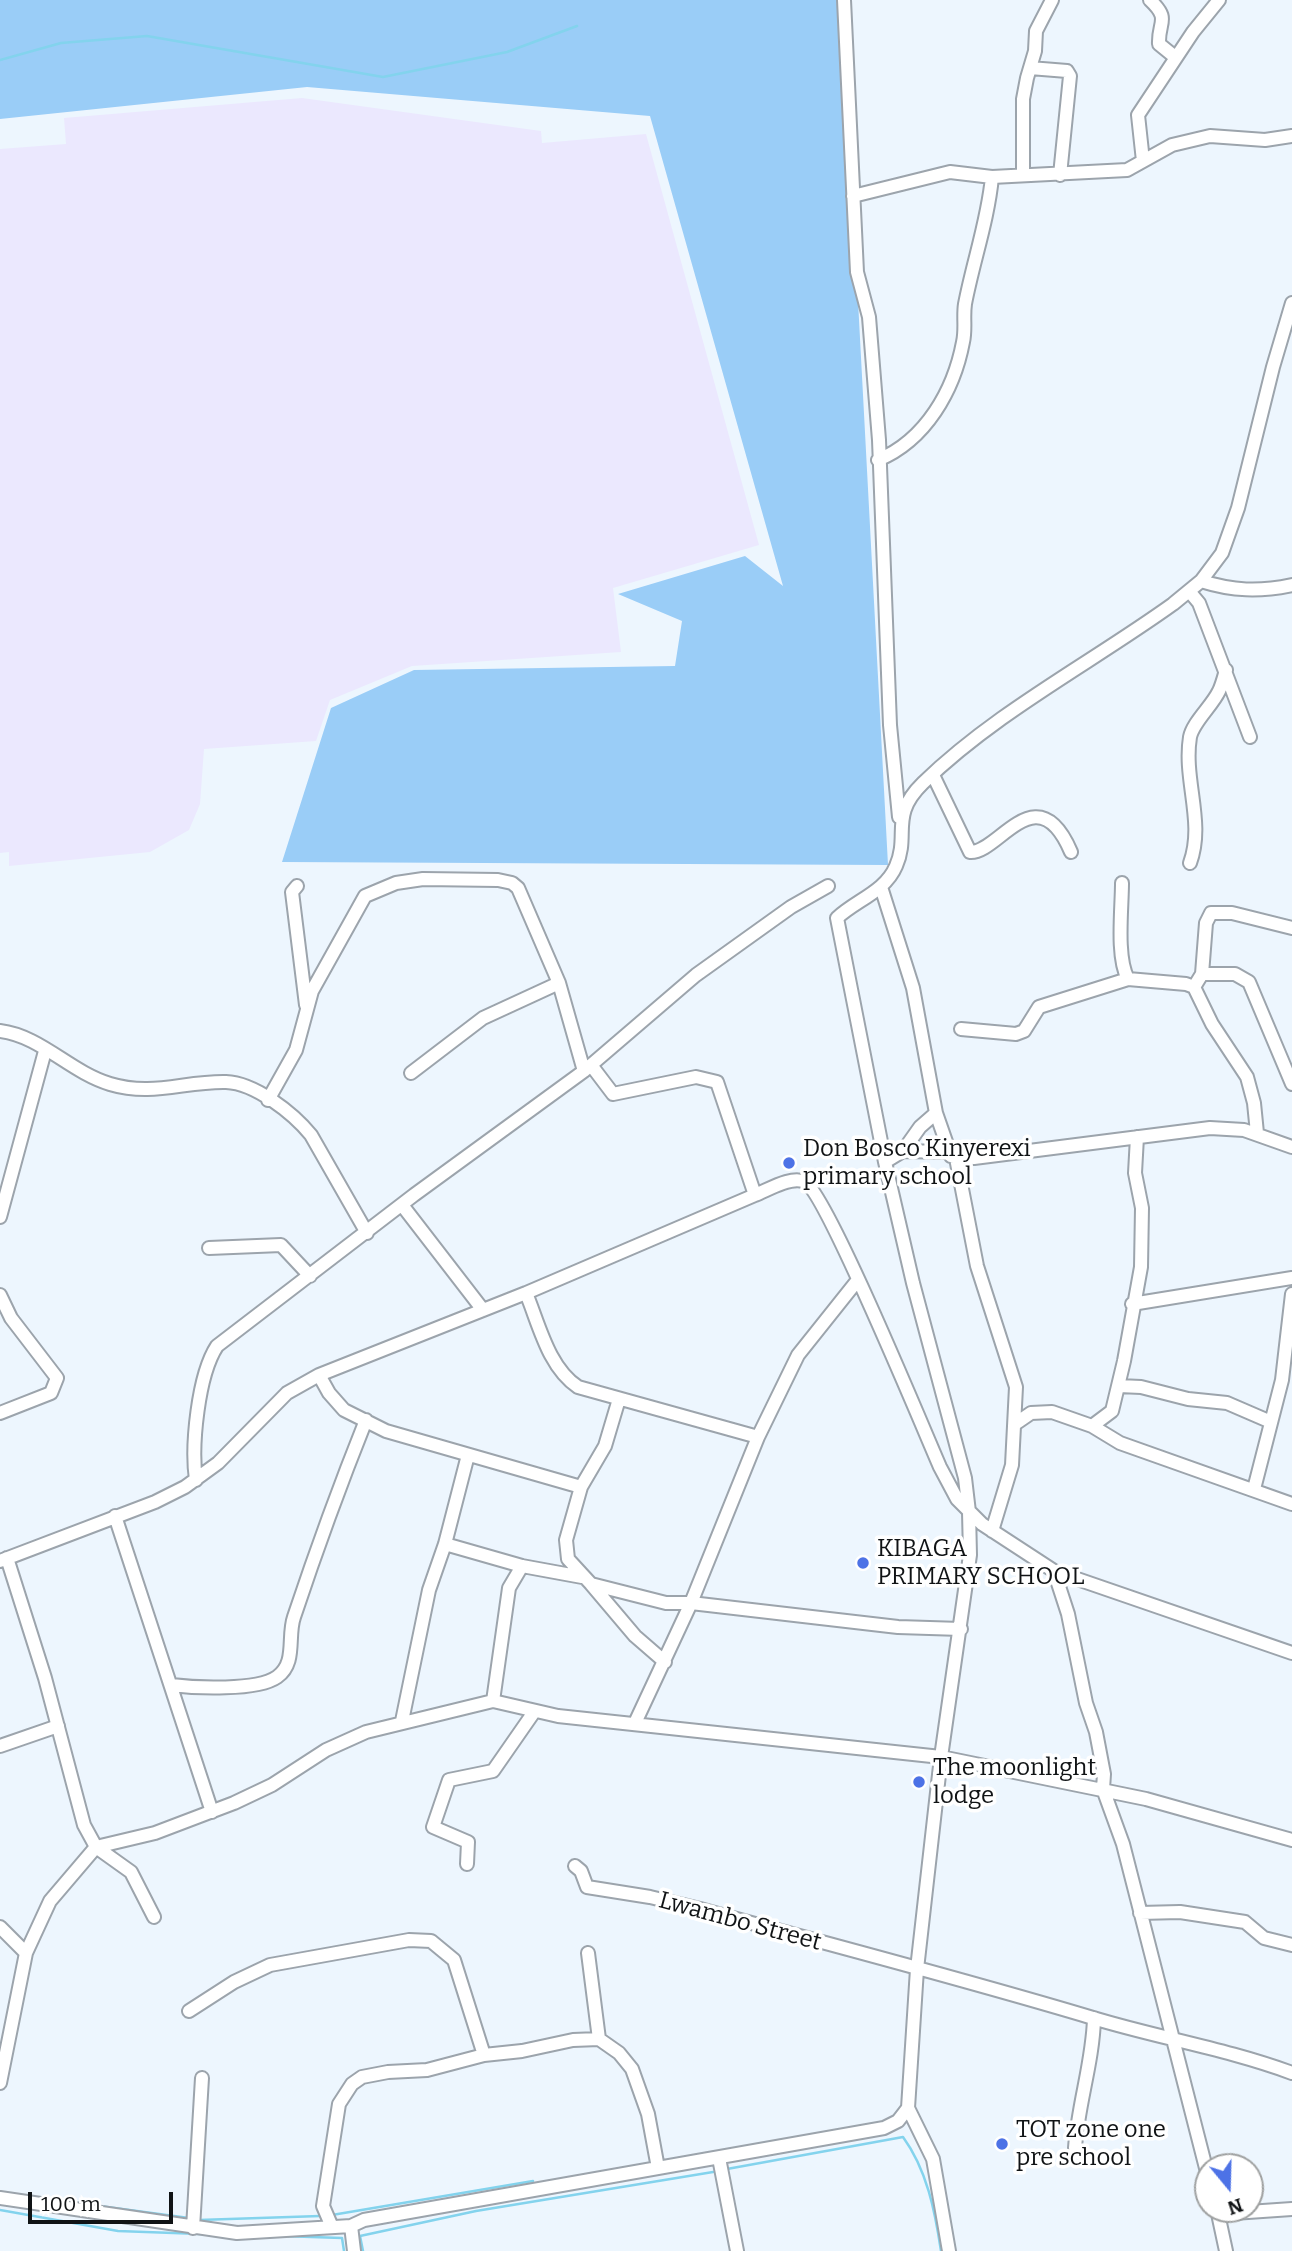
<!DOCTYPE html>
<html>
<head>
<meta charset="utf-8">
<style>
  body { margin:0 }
  #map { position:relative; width:1292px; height:2251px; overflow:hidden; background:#edf6fe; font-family:Bitter,serif }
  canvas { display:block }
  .north { position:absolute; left:1194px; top:2153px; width:70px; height:70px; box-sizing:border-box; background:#fff; border:2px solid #9fa1a1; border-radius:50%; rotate:161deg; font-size:19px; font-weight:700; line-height:28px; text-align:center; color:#101315 }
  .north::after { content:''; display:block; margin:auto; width:24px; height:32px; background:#4d72e6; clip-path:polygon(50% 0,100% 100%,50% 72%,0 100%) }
  .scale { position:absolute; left:28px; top:2192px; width:145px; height:32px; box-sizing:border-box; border:4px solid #101315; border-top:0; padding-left:9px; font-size:21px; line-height:24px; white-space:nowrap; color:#101315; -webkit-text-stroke:5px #fff; paint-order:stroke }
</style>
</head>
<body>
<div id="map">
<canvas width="1292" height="2251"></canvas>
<div class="north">N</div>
<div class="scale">100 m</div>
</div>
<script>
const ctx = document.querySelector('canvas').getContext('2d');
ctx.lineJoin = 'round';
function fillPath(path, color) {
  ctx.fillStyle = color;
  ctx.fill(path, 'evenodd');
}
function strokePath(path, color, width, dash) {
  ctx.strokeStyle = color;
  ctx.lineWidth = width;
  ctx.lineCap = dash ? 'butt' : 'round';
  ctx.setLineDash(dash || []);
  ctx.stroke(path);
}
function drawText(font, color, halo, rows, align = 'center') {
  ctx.font = font + ' Bitter,serif';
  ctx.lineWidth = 7;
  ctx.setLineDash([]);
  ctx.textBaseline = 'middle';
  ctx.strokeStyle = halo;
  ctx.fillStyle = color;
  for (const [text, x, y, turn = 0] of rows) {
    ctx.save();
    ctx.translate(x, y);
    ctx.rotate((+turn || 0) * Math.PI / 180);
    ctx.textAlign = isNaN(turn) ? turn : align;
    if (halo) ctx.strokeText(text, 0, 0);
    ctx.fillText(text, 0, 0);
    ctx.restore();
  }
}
fillPath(new Path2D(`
  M302 98 541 131 542 143 646 134 759 545 613 588 621 652 412 666 330 700 316 741 204 749 200 804 189 830 150 852 9 866V852L0 853V149L66 144 64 118Z`), '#ebe8fe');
fillPath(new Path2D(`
  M0 0H842L888 865 282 862 331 708 414 670 675 666 682 621 618 594 745 556 783 586 650 116 307 87 0 119Z`), '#9acdf7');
strokePath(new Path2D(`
  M0 60 61 43 147 36 383 77 507 52 577 26
  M727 2169 903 2137C927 2170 935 2211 941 2251
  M40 2198 189 2218
  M0 2210 118 2231 201 2234
  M332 2215 533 2181
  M199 2220 320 2216
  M281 2236 342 2238 344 2251
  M363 2251 360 2236 476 2211 713 2172`), '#83d3ed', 2.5);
const minor = new Path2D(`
  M844 0 857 272 869 317 879 440 890 725 899 817
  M1150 0C1171 20 1158 21 1159 44L1175 57
  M1030 68 1067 71 1070 76 1060 175
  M1143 161 1138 115 1193 32 1219 0
  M1023 175V99L1027 78 1035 51 1036 31 1052 0
  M853 196 950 172 992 177 1127 170 1172 145 1210 136 1265 140 1292 136
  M878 460C926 440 954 390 963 342 966 329 963 317 965 304 973 262 988 220 992 177
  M1201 581C1233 591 1259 592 1292 585
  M1189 591 1199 603 1250 737
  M933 775 970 852C998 854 1037 773 1071 852
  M1190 863C1205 822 1183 780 1190 737 1193 722 1212 706 1219 691 1222 685 1224 677 1226 670
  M1122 883C1122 909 1116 957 1128 979L1186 984 1194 987 1212 1024 1247 1077 1254 1103 1257 1133
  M297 886 292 892 306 1005
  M881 887 913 988 936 1113 951 1156 974 1158 1210 1128 1244 1130 1292 1147
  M1202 974 1206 923 1211 913H1232L1292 928
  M1194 987 1202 974H1235L1249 982 1292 1084
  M961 1029 1016 1034 1024 1031 1039 1007 1128 979
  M0 1031C41 1036 70 1072 110 1084 153 1097 184 1081 226 1082 255 1083 293 1113 311 1135L367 1233
  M591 1065 613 1094 696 1077 717 1082 755 1195
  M411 1073 483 1018 559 983
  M268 1100 296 1050 312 991 365 896 396 883 423 879 498 880 512 883 518 888 559 983 584 1071
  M903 1151 920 1127 936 1113
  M956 1158 977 1266 1016 1387 1012 1465 992 1531
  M885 1162 903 1151 948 1152
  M402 1205 483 1310
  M0 1217 45 1051
  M209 1248 281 1245 310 1276
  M526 1293C539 1324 548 1367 578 1387L758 1437
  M0 1295 11 1318 57 1378 51 1393 0 1413
  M1132 1304 1292 1278
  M319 1375 329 1393 344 1410 386 1431 581 1487
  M1119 1386 1141 1387 1188 1399 1227 1403 1271 1422
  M619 1399 605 1446 581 1487 566 1540 568 1559 591 1584 666 1603H691L898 1627 961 1629
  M1015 1424 1031 1413 1052 1412 1092 1426 1120 1443 1292 1504
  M1092 1426 1112 1411 1124 1361 1141 1267 1142 1208 1135 1173 1137 1137
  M196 1480C191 1446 198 1375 217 1346L414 1195 584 1071 696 975 791 907 828 886
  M1254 1489 1282 1380 1292 1294
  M115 1516 212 1812
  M445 1544 522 1566 582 1577
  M7 1558 45 1678 84 1825 96 1847 131 1872 154 1917
  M0 1561 155 1502 185 1487 218 1463 287 1393 319 1375 526 1293 755 1195C768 1190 792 1175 805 1182 826 1193 923 1428 940 1467L957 1499 982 1524 1054 1571 1292 1653
  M1054 1571 1068 1614 1086 1703 1096 1732 1104 1774 1103 1789 1123 1844 1208 2176
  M591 1584 635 1636 665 1662
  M171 1685C195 1688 257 1691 277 1677 297 1663 287 1637 294 1617 316 1551 340 1485 366 1420
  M493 1701 509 1588 522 1566
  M402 1721 429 1590 445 1544 468 1455
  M635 1723 691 1603 758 1437 798 1355 857 1281
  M0 1746 58 1726
  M467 1864 468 1842 433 1827 449 1780 493 1771 534 1712
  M575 1866 581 1871 587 1887 650 1897 700 1909C831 1945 963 1979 1093 2018 1159 2038 1227 2049 1292 2073
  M1140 1913 1180 1912 1245 1922 1264 1938 1292 1945
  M0 1927 26 1953
  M588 1953 599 2039
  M189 2011 234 1982 270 1965 409 1940 431 1941 454 1960 484 2055
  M0 2083 26 1953 50 1901 96 1847 155 1833 234 1803 272 1785 326 1750 366 1732 493 1701 558 1716 941 1757 1146 1799 1292 1840
  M908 2108 933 2159 949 2251
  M1075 2148C1078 2104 1093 2062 1094 2018
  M719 2158 737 2251
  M0 2198 237 2233 351 2226 364 2220 884 2128 898 2121 908 2108 917 1969 941 1757 970 1555 969 1512 965 1478 913 1283 885 1162 837 918C856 900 885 892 896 866 910 834 889 816 923 783 996 712 1091 663 1173 604L1201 581 1222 553 1238 508 1273 367 1292 303
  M1217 2209 1226 2251
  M1219 2214 1292 2209
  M351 2226 354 2251
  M332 2227 323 2206 339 2104 352 2084 362 2077 388 2072 427 2070 484 2055 522 2051 573 2040 599 2039 619 2053 632 2069 648 2114 658 2168
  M193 2228 202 2078`);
strokePath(minor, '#9ca4ac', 16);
strokePath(minor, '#fff', 12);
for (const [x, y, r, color] of [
  [789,1163,7,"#4d72e6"],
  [863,1563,7,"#4d72e6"],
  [919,1782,7,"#4d72e6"],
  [1002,2144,7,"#4d72e6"]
]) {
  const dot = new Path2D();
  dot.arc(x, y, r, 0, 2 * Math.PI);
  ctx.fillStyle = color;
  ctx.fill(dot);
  strokePath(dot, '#fff', 2.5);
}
drawText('24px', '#101315', '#fff', [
  ["Don Bosco Kinyerexi",803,1149],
  ["primary school",803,1177],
  ["KIBAGA",877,1549],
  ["PRIMARY SCHOOL",877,1577],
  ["The moonlight",933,1768],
  ["lodge",933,1796],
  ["TOT zone one",1016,2130],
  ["pre school",1016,2158]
], 'left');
drawText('24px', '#101315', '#fff', [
  ["Lwambo Street",740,1922,15]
]);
</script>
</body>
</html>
